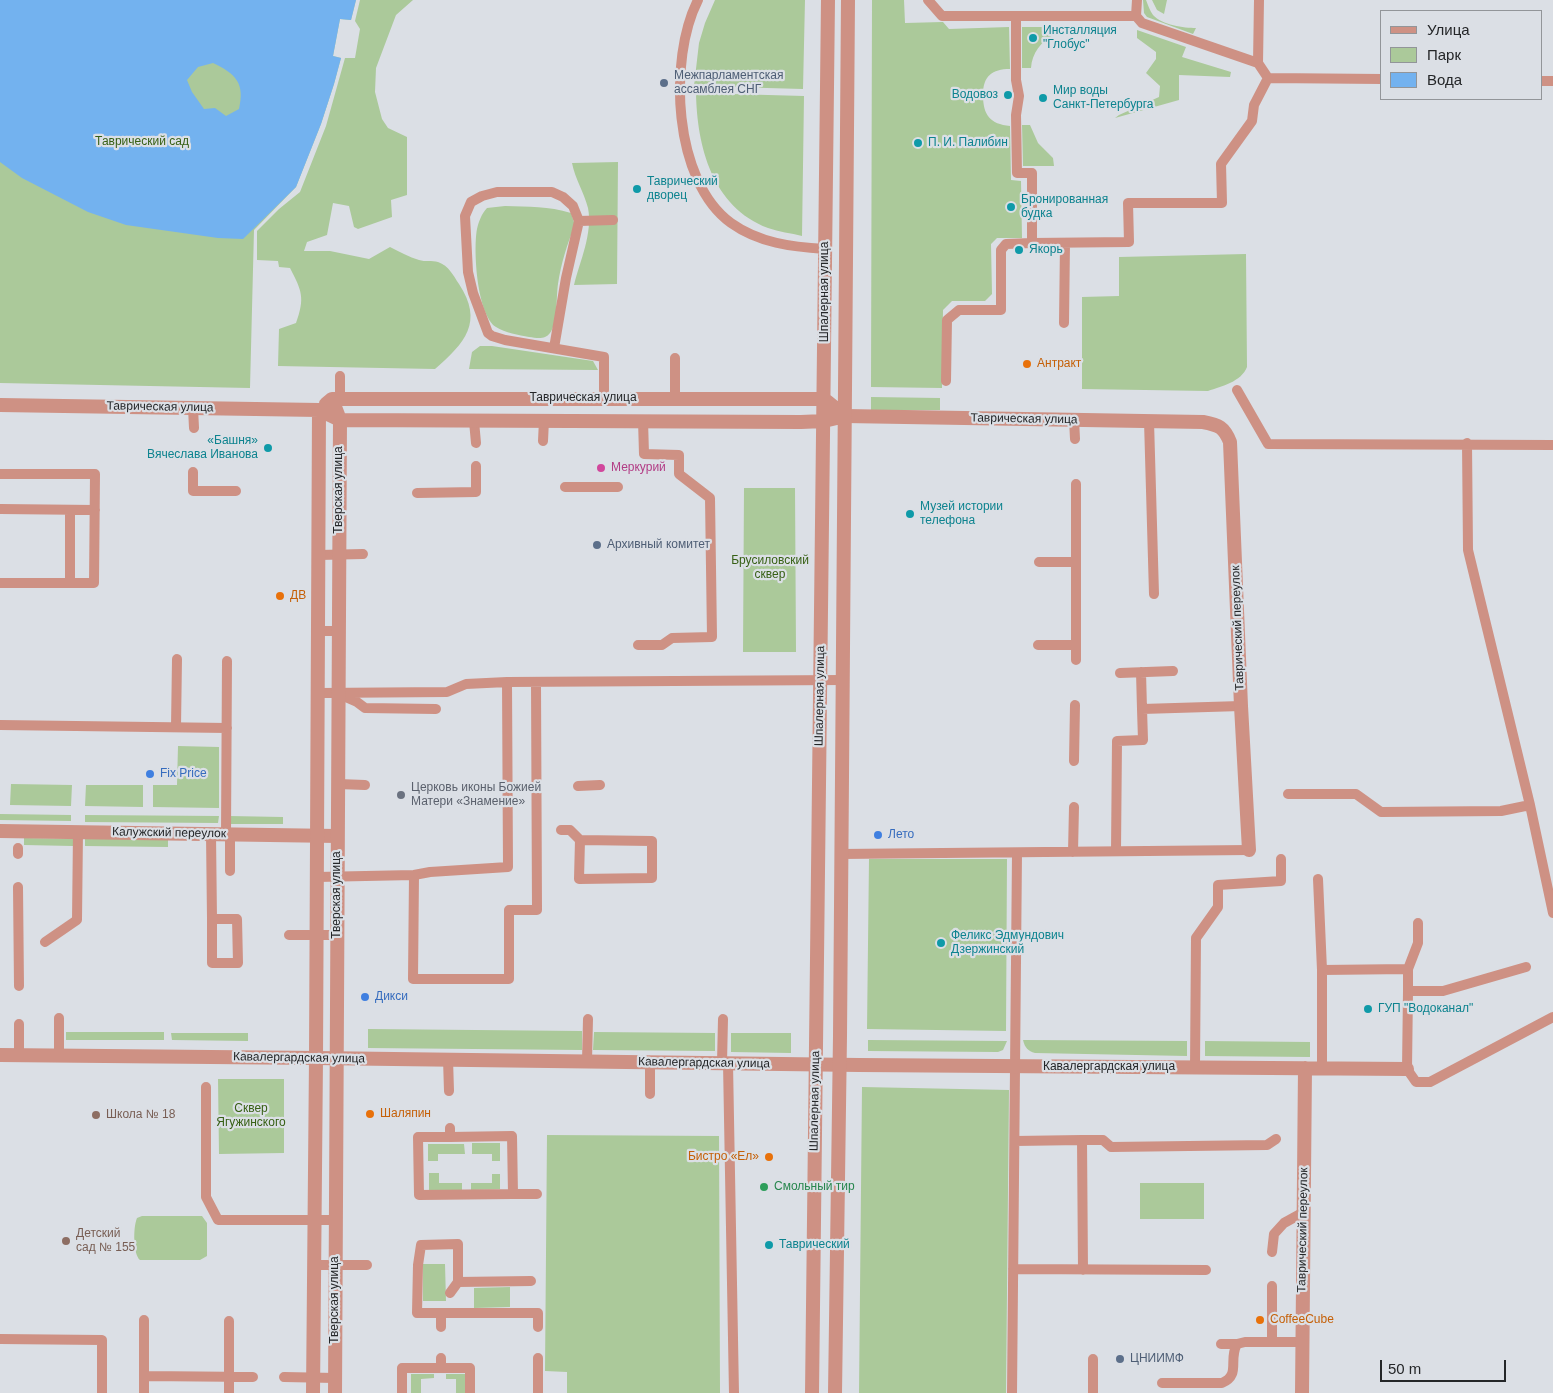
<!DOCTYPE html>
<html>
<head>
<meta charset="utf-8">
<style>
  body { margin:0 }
  #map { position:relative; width:1553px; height:1393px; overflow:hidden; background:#dbdfe5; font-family:Helvetica,sans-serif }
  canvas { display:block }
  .legend { position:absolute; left:1380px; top:10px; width:162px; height:90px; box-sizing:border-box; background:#dbdfe5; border:1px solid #929599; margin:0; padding:6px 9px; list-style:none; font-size:15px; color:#242628 }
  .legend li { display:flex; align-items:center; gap:10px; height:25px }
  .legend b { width:25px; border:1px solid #929599 }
  .scale { position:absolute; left:1380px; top:1360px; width:126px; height:22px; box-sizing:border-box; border:2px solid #242628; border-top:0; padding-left:6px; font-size:15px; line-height:18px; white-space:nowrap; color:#242628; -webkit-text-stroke:4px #dbdfe5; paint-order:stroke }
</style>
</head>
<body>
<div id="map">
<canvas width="1553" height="1393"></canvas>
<ul class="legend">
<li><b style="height:6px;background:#ce9184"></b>Улица</li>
<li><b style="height:14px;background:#abc99a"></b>Парк</li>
<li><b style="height:14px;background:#73b2ef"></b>Вода</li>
</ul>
<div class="scale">50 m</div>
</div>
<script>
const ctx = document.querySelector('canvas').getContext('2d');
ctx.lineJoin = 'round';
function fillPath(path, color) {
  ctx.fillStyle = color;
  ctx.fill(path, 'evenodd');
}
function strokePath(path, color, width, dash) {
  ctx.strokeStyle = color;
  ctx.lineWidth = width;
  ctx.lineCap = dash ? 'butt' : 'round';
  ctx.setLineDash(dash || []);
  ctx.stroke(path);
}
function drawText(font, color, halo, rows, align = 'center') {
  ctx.font = font + ' Helvetica,sans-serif';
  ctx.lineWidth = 4.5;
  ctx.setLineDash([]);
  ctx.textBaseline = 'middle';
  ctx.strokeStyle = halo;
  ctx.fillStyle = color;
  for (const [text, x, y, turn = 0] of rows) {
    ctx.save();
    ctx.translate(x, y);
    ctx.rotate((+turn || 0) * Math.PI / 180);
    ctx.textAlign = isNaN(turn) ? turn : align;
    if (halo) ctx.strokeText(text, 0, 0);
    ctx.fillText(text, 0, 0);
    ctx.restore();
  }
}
fillPath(new Path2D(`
  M0 0H356L351 20 340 19 333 56 341 58 334 84 321 124 296 187 254 230 250 388 0 383Z
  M360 0H413L396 15 376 68 375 92 382 119 388 128 407 137V195L391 200 392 217 358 229 354 227 349 206 333 203 327 235 307 242 304 251H330L369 259 390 247C400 252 409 257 419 260 425 262 432 260 438 262 449 266 453 275 459 284 484 322 465 343 435 369L278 366 279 329 296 323C305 298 302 291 290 268L279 267 278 261 257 260V231L279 209 300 192 326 126 345 58H355L360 29 355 21Z
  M715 0H805L803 89 694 86 699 43 705 23Z
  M872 0H904L905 23 943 22 949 29 1009 27 1010 69C992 69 983 76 983 95 983 115 990 124 1010 126L1011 180 1021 181 1022 238H997L991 244 992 294 985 301H952L943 310 942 388 871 387Z
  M1143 0H1146C1148 5 1150 11 1153 15 1162 25 1184 28 1196 28L1193 34 1147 17 1144 13Z
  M1152 0H1167L1164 14 1157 10Z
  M1022 27H1054L1053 35C1041 42 1032 53 1031 68H1022Z
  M1137 30 1186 47 1182 57 1231 72 1230 77 1179 75V100L1115 118 1119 115 1159 97 1160 86 1146 73 1156 59V52L1137 38Z
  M696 93 804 96 802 236C791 233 779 232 768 228 712 207 697 146 696 93Z
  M1022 125H1030L1038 143 1053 158 1054 166H1023Z
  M618 162 617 284 574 285C580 261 593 233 588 208 584 192 575 179 572 163Z
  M505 206C529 207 548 206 571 213L575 225C567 244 561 264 558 284 556 297 558 323 550 333 545 340 537 338 529 337 519 335 505 333 496 327 477 315 473 250 477 229 479 221 481 215 487 208Z
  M1246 254 1247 367C1241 382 1222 386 1208 391L1082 389V297L1119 296V257Z
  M480 346H492L593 361 598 370 469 369 472 352Z
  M871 397 940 398V410H871Z
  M744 488H795L796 652H743Z
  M178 746 219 747V808L153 807V785H177Z
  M11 784 72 785 71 806 10 805Z
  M86 785H143V807L85 806Z
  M0 814 71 815V821L0 820Z
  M85 815 219 816 218 823 85 822Z
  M229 816 283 817V824H229Z
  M24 838 73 839V846L24 845Z
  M85 839H168V847L85 846Z
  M869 859H1007L1006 1031 867 1029Z
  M368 1029 582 1031V1050L368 1048Z
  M66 1032H164V1040H66Z
  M594 1032 715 1033V1051L593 1050Z
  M171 1033H248V1041L172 1040Z
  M731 1033H791V1053L731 1052Z
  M868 1040 1007 1041 1003 1050 998 1052 868 1051Z
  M1023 1040 1187 1041V1056L1035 1053C1028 1051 1025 1048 1023 1040Z
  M1205 1041 1310 1042V1057L1205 1056Z
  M218 1079H284V1153L219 1154Z
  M862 1087 1009 1090 1006 1393H859Z
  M547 1135 719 1136 720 1393H567V1372L545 1371Z
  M472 1143H500V1161H492V1154H472Z
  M428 1144H464L465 1154H438V1161H428Z
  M429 1173H439V1183H462V1190H429Z
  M492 1174H500V1189L471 1190V1183H492Z
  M1140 1183H1204V1219H1140Z
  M142 1216H202L207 1223V1256L200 1260H140C133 1254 133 1227 137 1218Z
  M423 1264H445L446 1301H423Z
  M510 1287V1307L474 1308V1288Z
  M411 1374H434V1378L421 1379V1393H411Z
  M446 1374H466V1393H456V1379H446Z`), '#abc99a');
fillPath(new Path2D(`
  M0 0H356L351 20 340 19 333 56 341 58 334 84 321 124 296 187 243 239 218 238 126 225 88 212 22 178 0 162ZM213 63C236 74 245 83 239 109L226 116 215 108 204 109 192 92 187 80 198 67Z`), '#73b2ef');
strokePath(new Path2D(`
  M698 0C668 59 673 181 731 223 759 243 792 247 825 249
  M928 0 942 16H1136L1142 23 1258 63 1268 78
  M1136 16 1137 0
  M1258 63 1259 0
  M1542 81H1553
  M579 221 613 220
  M1032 243 1129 242 1128 203H1222L1221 164 1252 121 1254 105 1268 78 1382 79
  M1064 323 1065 243
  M554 348 566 278 579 221 573 206 563 197 552 192H497L482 196 471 202 465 216 468 272 473 293 488 333 492 336 505 340 604 357V398
  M946 381 947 320 959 310H1001V250L1006 244 1032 243V173H1017L1016 115 1019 96 1016 80V16
  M1237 390 1268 444 1553 445
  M675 398V358
  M340 399V376
  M193 408 194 428
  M1074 419 1075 439
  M474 421 476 443
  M1149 421 1154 594
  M543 441 544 420
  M1467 443 1468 550 1530 805 1553 913
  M193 472V491H236
  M0 474H95L94 583H0
  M565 487H618
  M417 493 476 492V466
  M0 509 95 510
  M70 510V583
  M319 555 363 554
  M1039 562H1076
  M318 631H338
  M638 645H662L672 638 712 637 710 498 679 474V455L644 454 643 420
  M1038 645H1076
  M1076 660V484
  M1141 672 1142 709 1241 706
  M1120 673 1173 671
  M318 693 447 692 466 684 507 682 843 680
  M341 695 357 702 365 708 436 709
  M0 725 227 728
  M176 727 177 659
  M1074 761 1075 705
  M338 784 365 785
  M578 786 600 785
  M1288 794H1356L1381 812 1501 811 1530 805
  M561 830H570L580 840 652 841V878L579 879 580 840
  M211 834 212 919H237L238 963H212V919
  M226 834 227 661
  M18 848V854
  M1116 851 1117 741 1143 740 1142 709
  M1073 852 1074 807
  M841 854 1249 850
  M230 871V834
  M414 875 413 979H509V910H537L536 682
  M317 877 414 875 430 872 508 867 507 682
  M1318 879 1322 970V1068
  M18 887 19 986
  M289 935H337
  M45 942 77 920 78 832
  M1526 967 1443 991H1408L1407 1069 1416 1082H1430L1553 1017
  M1322 970 1408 969
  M1408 991V969L1418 943V923
  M19 1024V1055
  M59 1056V1018
  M448 1059 449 1091
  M587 1061 588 1019
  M722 1063 723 1019
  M728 1063 734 1393
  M1195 1067 1196 938 1218 907V885L1281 881V859
  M206 1087V1197L218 1220H335
  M650 1094V1062
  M450 1128V1137L512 1136 513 1194H537
  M450 1137H418L419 1195 513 1194
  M1015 1141 1082 1140
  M1272 1252 1274 1234 1284 1223 1304 1212
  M314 1265H367
  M1013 1269 1206 1270
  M1083 1270 1082 1140H1103L1111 1147 1267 1145 1276 1139
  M458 1282 531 1281
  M450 1293 458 1282V1244L421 1245 418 1265 417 1313H538V1327
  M144 1320V1393
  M229 1321V1393
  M441 1327V1313
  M0 1339 102 1340V1393
  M1272 1342V1286
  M1221 1344H1237
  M441 1358V1368H470V1393
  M538 1358V1393
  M144 1376 253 1377
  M284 1377 335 1378
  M1162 1383H1222C1241 1375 1228 1360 1237 1344L1245 1342H1302
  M1093 1392V1359
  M402 1393V1368H441
  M1012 1393 1017 853`), '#ce9184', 10);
strokePath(new Path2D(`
  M845 416 1203 422C1219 425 1224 427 1230 442L1241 706 1249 850
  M0 831 337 836
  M0 1055 316 1058 859 1065 1407 1069
  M1302 1393 1305 1068`), '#ce9184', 14);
strokePath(new Path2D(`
  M332 399 340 420 335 1393
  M326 404 332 399H824L845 416
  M0 405 319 410 340 420 801 422 824 421 845 416
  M313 1393 316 1058 319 410
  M812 1393 828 0
  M835 1393 840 1036 848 0`), '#ce9184', 14);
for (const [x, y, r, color] of [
  [1033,38,5,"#0f9aa8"],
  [664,83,5,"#5c6f8a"],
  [1008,95,5,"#0f9aa8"],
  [1043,98,5,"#0f9aa8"],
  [918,143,5,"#0f9aa8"],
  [637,189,5,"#0f9aa8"],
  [1011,207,5,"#0f9aa8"],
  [1019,250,5,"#0f9aa8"],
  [1027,364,5,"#e8710a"],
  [268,448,5,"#0f9aa8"],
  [601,468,5,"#d1479c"],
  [910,514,5,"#0f9aa8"],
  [597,545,5,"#5c6f8a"],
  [280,596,5,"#e8710a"],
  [150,774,5,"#3f7fe0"],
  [401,795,5,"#6b7280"],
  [878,835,5,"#3f7fe0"],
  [941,943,5,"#0f9aa8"],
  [365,997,5,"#3f7fe0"],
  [1368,1009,5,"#0f9aa8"],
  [370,1114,5,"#e8710a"],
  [96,1115,5,"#8d6e63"],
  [769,1157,5,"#e8710a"],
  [764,1187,5,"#2e9e5b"],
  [66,1241,5,"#8d6e63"],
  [769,1245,5,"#0f9aa8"],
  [1260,1320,5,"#e8710a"],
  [1120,1359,5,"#5c6f8a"]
]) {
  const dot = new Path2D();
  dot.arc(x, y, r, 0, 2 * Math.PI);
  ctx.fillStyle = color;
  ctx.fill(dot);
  strokePath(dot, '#dbdfe5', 2);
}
drawText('12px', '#0d838f', '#dbdfe5', [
  ["Инсталляция",1043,31],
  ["\"Глобус\"",1043,45],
  ["Мир воды",1053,91],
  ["Санкт-Петербурга",1053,105],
  ["Водовоз",998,95,"right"],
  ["П. И. Палибин",928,143],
  ["Таврический",647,182],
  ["дворец",647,196],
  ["Бронированная",1021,200],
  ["будка",1021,214],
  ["Якорь",1029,250],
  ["«Башня»",258,441,"right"],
  ["Вячеслава Иванова",258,455,"right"],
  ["Музей истории",920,507],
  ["телефона",920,521],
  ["Феликс Эдмундович",951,936],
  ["Дзержинский",951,950],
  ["ГУП \"Водоканал\"",1378,1009],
  ["Таврический",779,1245]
], 'left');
drawText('12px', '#4e5e75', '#dbdfe5', [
  ["Межпарламентская",674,76],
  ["ассамблея СНГ",674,90],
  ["Архивный комитет",607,545],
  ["ЦНИИМФ",1130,1359]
], 'left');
drawText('12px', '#376015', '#dbdfe5', [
  ["Таврический сад",142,142],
  ["Брусиловский",770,561],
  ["сквер",770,575],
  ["Сквер",251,1109],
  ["Ягужинского",251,1123]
]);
drawText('12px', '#242628', '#dbdfe5', [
  ["Шпалерная улица",825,292,-90],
  ["Таврическая улица",583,398],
  ["Таврическая улица",160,407,1],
  ["Таврическая улица",1024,419,1],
  ["Тверская улица",339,490,-90],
  ["Таврический переулок",1238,628,-92],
  ["Шпалерная улица",820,696,-89],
  ["Калужский переулок",169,833,1],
  ["Тверская улица",337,895,-90],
  ["Кавалергардская улица",299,1058,1],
  ["Кавалергардская улица",704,1063,1],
  ["Кавалергардская улица",1109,1067],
  ["Шпалерная улица",815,1101,-89],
  ["Таврический переулок",1303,1230,-89],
  ["Тверская улица",335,1300,-90]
]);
drawText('12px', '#c56008', '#dbdfe5', [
  ["Антракт",1037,364],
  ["ДВ",290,596],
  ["Шаляпин",380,1114],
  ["Бистро «Ел»",759,1157,"right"],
  ["CoffeeCube",1270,1320]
], 'left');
drawText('12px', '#b23c85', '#dbdfe5', [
  ["Меркурий",611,468]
], 'left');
drawText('12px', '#366cbe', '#dbdfe5', [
  ["Fix Price",160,774],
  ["Лето",888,835],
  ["Дикси",375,997]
], 'left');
drawText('12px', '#5b616d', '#dbdfe5', [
  ["Церковь иконы Божией",411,788],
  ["Матери «Знамение»",411,802]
], 'left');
drawText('12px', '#785e54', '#dbdfe5', [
  ["Школа № 18",106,1115],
  ["Детский",76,1234],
  ["сад № 155",76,1248]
], 'left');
drawText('12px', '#27864d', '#dbdfe5', [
  ["Смольный тир",774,1187]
], 'left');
</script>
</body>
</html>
